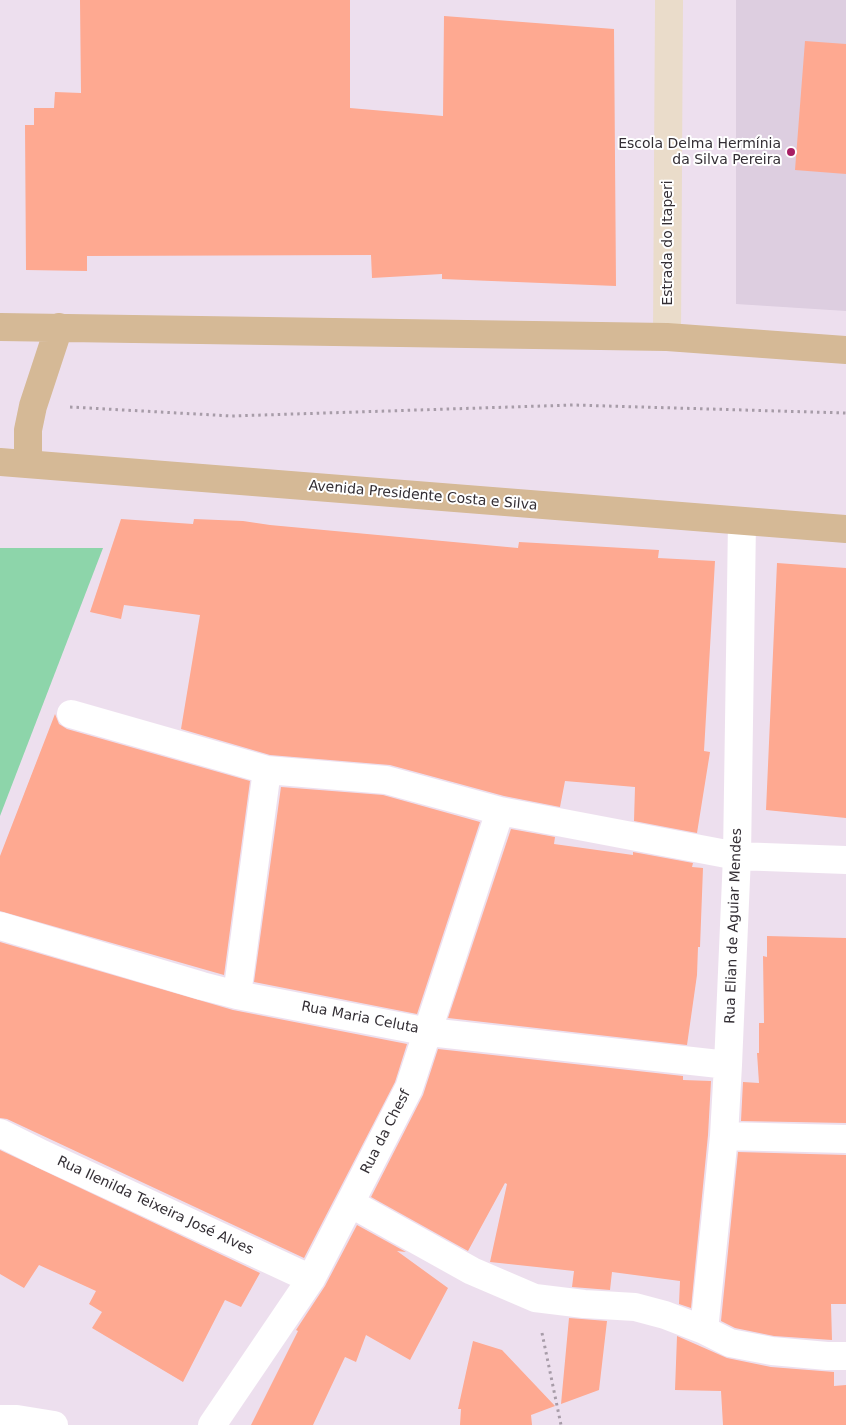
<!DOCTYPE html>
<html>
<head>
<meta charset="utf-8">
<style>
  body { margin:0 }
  canvas { display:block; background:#eddfee }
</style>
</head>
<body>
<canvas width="846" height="1425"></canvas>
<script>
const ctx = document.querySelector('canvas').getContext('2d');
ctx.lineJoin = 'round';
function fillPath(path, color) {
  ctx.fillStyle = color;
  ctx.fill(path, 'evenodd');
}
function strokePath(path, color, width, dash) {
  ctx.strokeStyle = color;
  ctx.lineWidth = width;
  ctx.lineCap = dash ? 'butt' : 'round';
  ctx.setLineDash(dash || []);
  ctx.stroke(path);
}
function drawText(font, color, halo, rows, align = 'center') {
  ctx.font = font + ' "DejaVu Sans",sans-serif';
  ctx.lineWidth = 4;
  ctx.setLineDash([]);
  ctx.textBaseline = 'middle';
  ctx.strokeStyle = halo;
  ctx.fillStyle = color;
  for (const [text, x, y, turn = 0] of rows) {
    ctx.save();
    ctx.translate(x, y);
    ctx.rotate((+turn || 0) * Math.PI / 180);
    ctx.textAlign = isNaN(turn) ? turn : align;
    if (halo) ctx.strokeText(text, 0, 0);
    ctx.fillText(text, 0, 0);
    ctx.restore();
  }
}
fillPath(new Path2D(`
  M736 0H846V311L736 304Z`), '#ddcee0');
fillPath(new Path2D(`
  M0 548H103L0 816Z`), '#8dd5aa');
fillPath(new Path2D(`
  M80 0H350V108L443 116 444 16 614 29 616 286 442 279V274L372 278 371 255 87 256V271L26 270 25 125H34V108H54L55 92 81 93Z
  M805 41 846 44V174L795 170Z
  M121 519 193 524 194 519 243 521 270 525 518 548 519 542 659 550 658 558 715 561 704 751 710 752 697 833 634 821 635 787 565 781 560 807 504 796 390 765 270 755 181 729 200 615 124 605 121 619 90 612Z
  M777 563 846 568V818L766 810Z
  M55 714 59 724 67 729 250 781 224 975 0 911V856Z
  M281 787 383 795 480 822 417 1014 254 982Z
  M511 829 555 837 554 844 633 855V852L693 863 692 867 703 868 700 947H698L697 975 687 1045 448 1018Z
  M767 936 846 938V1123L741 1121 743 1082 759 1083 757 1053H759V1023H764L763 956 767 957Z
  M0 942 233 1010 407 1044 395 1082 304 1258 7 1119 0 1118Z
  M438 1049 683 1076V1080L711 1081 708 1135 691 1308 679 1304 680 1281 612 1272 610 1290 585 1288 572 1287 574 1271 490 1262 507 1184 505 1183 468 1251 371 1197 423 1095Z
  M0 1150 260 1273 241 1307 225 1300 183 1382 92 1328 102 1312 89 1304 96 1291 39 1265 24 1288 0 1274Z
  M738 1152 846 1155V1304H831L832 1340 774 1336 735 1328 721 1321Z
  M357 1225 406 1252 397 1251 448 1288 410 1360 366 1335 356 1362 345 1357 313 1425H251L298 1331 296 1330 325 1286Z
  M569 1318 607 1321 599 1390 561 1404Z
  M677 1336 727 1358 771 1367 834 1372V1386L846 1385V1425H723L721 1391 675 1390Z
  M473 1341 502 1350 555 1406 531 1415 532 1425H460L461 1409H458Z`), '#fea991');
strokePath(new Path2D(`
  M70 407 232 416 573 405 846 413
  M542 1333 561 1425`), '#a79ca8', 3, [2.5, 4]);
strokePath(new Path2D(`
  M71 714 267 770 386 780 500 811 737 856 846 860
  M0 926 202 986 237 995 429 1032 728 1065
  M237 995 267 770
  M0 1133 42 1154 311 1279
  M724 1136 846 1139
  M350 1203 472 1271 535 1298 584 1304 635 1307 665 1315 704 1330 730 1343 772 1351 827 1356H846
  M704 1330 724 1136 728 1065 737 856 742 522
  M0 1419H17L54 1425
  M212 1425 311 1279 409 1088 500 811`), '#fff', 28);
strokePath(new Path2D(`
  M667 337 669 0`), '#eadcca', 28);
strokePath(new Path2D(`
  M0 327 667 337 846 350
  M0 462 846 529
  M28 464V430L33 406 59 327`), '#d5b996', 28);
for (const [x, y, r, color] of [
  [791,152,5,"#a71e64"]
]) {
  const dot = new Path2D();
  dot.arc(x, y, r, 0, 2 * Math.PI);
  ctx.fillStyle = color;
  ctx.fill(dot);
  strokePath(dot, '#fff', 2);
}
drawText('14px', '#332e34', '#fff', [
  ["Escola Delma Hermínia",781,144],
  ["da Silva Pereira",781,160]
], 'right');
drawText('14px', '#332e34', '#fff', [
  ["Estrada do Itaperi",668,243,-90],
  ["Avenida Presidente Costa e Silva",423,496,5],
  ["Rua Elian de Aguiar Mendes",734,926,-88],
  ["Rua Maria Celuta",360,1018,11],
  ["Rua da Chesf",386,1132,-63],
  ["Rua Ilenilda Teixeira José Alves",155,1206,25]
]);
</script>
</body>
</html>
